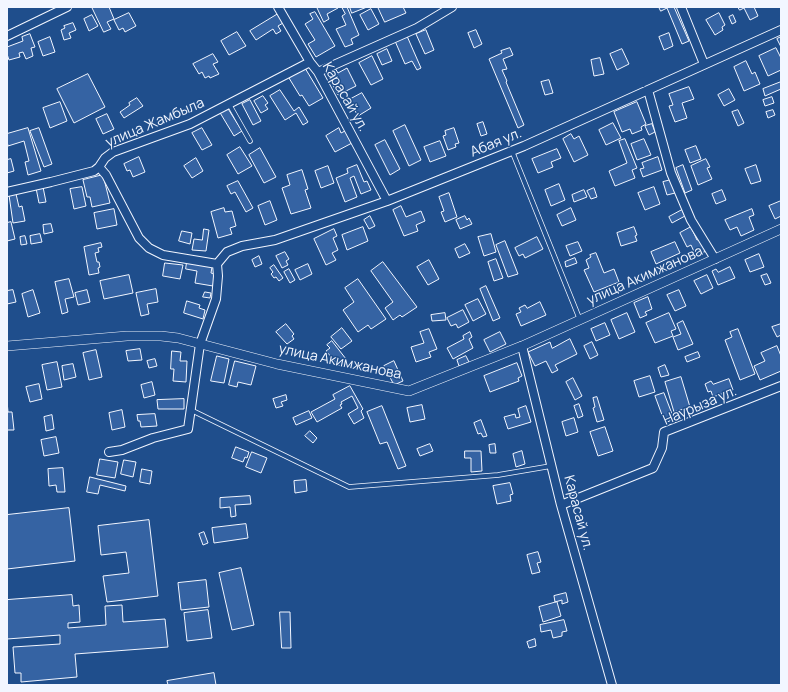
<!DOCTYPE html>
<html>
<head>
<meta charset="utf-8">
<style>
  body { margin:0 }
  #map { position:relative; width:788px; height:692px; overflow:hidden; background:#1f4e8c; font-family:Manrope,sans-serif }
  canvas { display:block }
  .frame { position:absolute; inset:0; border:8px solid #f2f6ff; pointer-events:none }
</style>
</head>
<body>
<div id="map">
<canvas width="788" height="692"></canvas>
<div class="frame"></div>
</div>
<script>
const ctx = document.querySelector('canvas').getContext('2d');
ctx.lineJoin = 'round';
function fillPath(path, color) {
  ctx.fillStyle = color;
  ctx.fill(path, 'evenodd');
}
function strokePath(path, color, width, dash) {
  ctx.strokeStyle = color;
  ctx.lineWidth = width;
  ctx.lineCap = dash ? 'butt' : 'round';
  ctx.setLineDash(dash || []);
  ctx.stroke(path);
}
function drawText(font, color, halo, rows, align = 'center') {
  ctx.font = font + ' Manrope,sans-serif';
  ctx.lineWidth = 3;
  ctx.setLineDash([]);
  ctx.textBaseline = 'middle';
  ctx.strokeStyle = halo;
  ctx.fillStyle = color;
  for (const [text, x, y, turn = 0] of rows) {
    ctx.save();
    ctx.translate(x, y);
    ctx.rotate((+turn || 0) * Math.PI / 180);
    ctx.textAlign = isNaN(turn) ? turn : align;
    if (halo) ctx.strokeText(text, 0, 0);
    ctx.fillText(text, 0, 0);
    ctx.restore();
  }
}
const building = new Path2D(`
  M92 7H109L114 19 107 22 111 29 104 32Z
  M317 7H337L338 8 327 14 329 19 324 22Z
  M342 7H347L359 35 351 39 353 44 345 47 336 29 346 25 342 16 345 14Z
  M350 7H367L352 13Z
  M378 7H403L406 13 385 22Z
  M659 7H674L689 41 682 44 667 8 661 11Z
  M738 7H754L758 16 750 20 744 8 740 10Z
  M371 9 379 24 368 30 360 15Z
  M315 12 335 46 316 57 308 44 315 40 305 24 313 19 310 14Z
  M129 13 136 26 125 32 123 28 119 30 114 20Z
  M719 13 725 25 722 27 723 30 715 35 706 20Z
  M278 14 283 23 278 26 281 31 276 34 273 29 256 40 250 31Z
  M92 15 98 26 89 31 84 19Z
  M733 15 736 22 732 24 729 17Z
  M73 23 76 30 69 33 71 38 64 40 61 30 65 28 64 26Z
  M426 30 434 50 425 54 416 34Z
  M476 30 482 44 474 48 468 33Z
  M237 32 246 46 229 55 221 41Z
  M669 33 673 46 664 50 659 37Z
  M30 34 35 47 31 48 33 56 26 59 23 52 19 53 20 57 9 60 7 54V47L23 41 22 37Z
  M407 36 421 68 417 70 412 61 405 64 395 41Z
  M50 37 55 52 43 56 38 42Z
  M781 37V47L777 39Z
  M510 48 513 55 503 59 507 69 502 70 507 81 506 82 524 125 518 128 489 59 502 53 501 51Z
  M776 48 781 58V70L768 76 759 56Z
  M387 49 392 61 382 65 377 54Z
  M622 49 629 64 617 70 610 54Z
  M213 54 218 62 213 64 219 74 210 78 209 76 205 78 202 72 199 74 193 64Z
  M372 56 383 79 371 85 359 63Z
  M600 58 604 74 594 76 591 60Z
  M746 61 752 74 755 72 760 84 744 91 734 67Z
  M305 68 323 98 309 106 302 95 300 96 289 78Z
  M335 68 338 73 347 68 356 86 338 95 327 73Z
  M88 74 105 107 74 123 57 89Z
  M549 80 553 93 545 95 541 82Z
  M781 82V89L765 96 763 89Z
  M689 87 694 99 682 103 687 118 675 122 669 106 673 105 669 94Z
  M729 89 735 100 724 106 718 95Z
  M280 90 294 111 299 107 308 122 303 125 296 113 285 120 270 96Z
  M362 93 371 108 358 116 349 100Z
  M263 96 268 103 265 105 268 109 261 113 254 101Z
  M772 97 774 103 765 106 763 100Z
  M137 98 143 106 124 118 120 112 130 105 129 103Z
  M250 100 261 121 253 125 242 104Z
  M60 102 67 121 50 128 43 108Z
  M637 102 646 124 641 127 642 130 632 134 630 129 622 132 614 112Z
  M227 107 242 131 234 136 219 111Z
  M738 110 744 123 738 126 732 112Z
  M773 110 775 115 768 118 766 112Z
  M107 114 114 129 103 134 96 119Z
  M483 122 487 134 481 136 477 124Z
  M613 123 621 138 606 145 599 130Z
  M652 124 655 132 649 135 645 126Z
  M405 125 421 160 409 166 393 131Z
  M28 128 41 171 28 175 25 162 29 161 24 141 8 146 7 141V134Z
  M39 128 52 164 44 167 30 131Z
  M202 128 212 145 202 150 192 133Z
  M339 128 341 133 345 131 352 143 335 152 326 136Z
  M454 128 459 143 455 144 456 147 448 150 443 136 446 135 445 131Z
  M571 134 574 139 579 136 588 155 574 162 563 139Z
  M625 139 637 168 632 170 635 178 615 186 609 171 627 163 619 141Z
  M644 139 651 155 637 160 631 144Z
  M385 140 400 169 390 175 375 145Z
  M440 141 446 156 430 162 424 147Z
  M696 146 701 159 690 163 685 150Z
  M240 147 252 166 238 174 227 155Z
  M260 148 276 177 264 183 249 155Z
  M557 149 561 158 551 162 553 167 538 173 532 159Z
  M139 157 145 172 133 177 130 170 127 171 124 164Z
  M658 157 662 170 643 177 640 169 644 168 642 163Z
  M196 158 203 171 192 178 184 166Z
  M11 159 14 171 7 173V160Z
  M706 159 710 167 707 168 712 179 698 185 691 166Z
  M357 165 364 182 367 181 371 190 361 194 354 176 350 178 357 197 345 202 336 178 348 173 347 169Z
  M683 165 692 190 685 193 676 168Z
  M756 165 761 181 751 184 745 169Z
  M328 166 334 183 321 188 315 171Z
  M302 170 308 189 305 190 311 208 291 214 282 188 290 185 287 175Z
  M103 175 110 203 92 207 90 197H87L83 180Z
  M671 180 675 193 667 195 663 182Z
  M238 181 253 208 246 212 235 192 231 194 227 186Z
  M559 184 565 200 551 206 545 190Z
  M43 187 46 202 39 203 36 188Z
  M82 187 86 206 74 209 70 189Z
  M654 187 660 204 645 210 638 193Z
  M594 188 597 197 591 199 587 191Z
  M584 190 587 197 574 202 572 195Z
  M722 190 726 200 716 204 712 194Z
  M449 193 457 217 445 222 441 212 444 211 439 197Z
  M16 194 19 207 22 206 25 221 13 223 9 195Z
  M270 201 277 220 265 225 258 206Z
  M781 201V216L775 219 769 206Z
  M401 206 406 217 421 211 425 221 416 225 418 231 404 236 393 210Z
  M224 208 225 212 232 211 236 226 230 228 232 234 218 238 211 212Z
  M571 208 576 220 562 226 557 215Z
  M114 209 117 225 97 229 94 213Z
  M752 209 754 215 749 217 754 230 741 236 737 227 730 230 725 220Z
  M682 210 685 216 672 223 669 217Z
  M370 216 375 226 369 229 364 220Z
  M465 216 467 220 469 218 472 224 460 229 456 220Z
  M11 222 15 239 7 241V223Z
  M51 224 53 232 44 234 43 225Z
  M363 227 368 241 347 250 342 235Z
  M634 227 637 235 635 236 637 241 621 246 617 233Z
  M691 227 697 240 700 239 706 251 696 256 691 245 687 247 680 233Z
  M204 229 209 230 206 251 192 250 194 239 202 240Z
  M334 229 337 236 333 238 338 250 332 253 336 260 326 265 314 239Z
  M182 231 192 233 190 244 179 241Z
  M40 234 42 242 31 244 30 236Z
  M491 234 496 252 484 256 478 237Z
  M25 236 27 244 21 245 20 237Z
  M537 237 543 249 525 258 523 254 519 256 515 248Z
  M505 241 518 274 508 277 496 245Z
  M578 242 582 251 570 256 566 246Z
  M675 242 680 253 656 264 651 252Z
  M101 243 102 247 98 248 99 252 95 253 97 262H99L100 267 98 268 99 273 89 275 84 247Z
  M465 244 470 253 459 258 455 249Z
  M285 252 289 259 286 261 288 265 282 268 276 256Z
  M596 253 604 273 614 269 619 282 594 292 584 270 589 268 586 260 591 257 590 255Z
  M759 254 764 267 750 272 745 260Z
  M259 256 262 264 255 267 252 260Z
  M575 258 577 263 566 267 565 262Z
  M496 259 503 278 494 281 488 262Z
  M429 260 439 279 428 285 417 267Z
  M187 262 212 267 211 273 215 274 213 286 195 283 197 271 186 269Z
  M383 262 417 307 402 317 400 315 393 320 385 308 393 302 371 271Z
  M165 263 183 265 180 279 163 276Z
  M308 264 312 274 300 280 295 270Z
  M274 265 283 278 279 281 276 277 274 278 271 274 273 272 270 268Z
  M730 267 735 278 718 285 712 271 716 269 718 272Z
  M289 269 295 280 290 283 284 272Z
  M767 274 771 283 765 285 761 276Z
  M129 275 133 293 104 299 100 281Z
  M707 275 713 288 701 294 694 281Z
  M69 279 74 297 65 299 68 312 62 314 55 282Z
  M358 279 386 319 371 329 368 325 358 332 343 310 354 302 345 288Z
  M486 286 500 318 493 321 480 289Z
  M156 289 158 302 147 304 149 314 141 316 136 293Z
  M13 290 16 302 7 304V291Z
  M33 290 40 313 28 317 22 294Z
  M87 290 90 302 78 305 75 293Z
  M679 290 686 306 675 311 667 295Z
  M205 292 211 293 210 298 203 297Z
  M648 297 652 309 645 312 647 315 640 318 634 303Z
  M478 299 486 314 473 321 465 305Z
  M187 301 200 305 199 308 205 310 203 319 184 313Z
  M540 302 546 315 521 326 516 314 521 312 519 308 525 305 527 308Z
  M463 310 469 322 458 328 456 324 451 326 447 318Z
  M445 313 446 320 432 321 431 315Z
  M627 313 635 332 619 339 611 320Z
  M669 313 676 329 671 331 673 336 655 343 646 323Z
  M683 321 693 344 678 350 673 337 681 334 677 324Z
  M605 323 610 335 596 341 591 329Z
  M286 324 294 334 292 336 294 339 287 344 276 332Z
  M781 324V335L777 337 772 327Z
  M342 328 352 341 341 349 331 337Z
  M429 329 437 349 429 352 431 357 416 362 411 347 424 343 420 332Z
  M738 329 755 374 740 380 725 340 732 337 730 332Z
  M470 332 472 337 469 339 473 348 453 359 447 348 464 339 463 336Z
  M500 332 506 344 490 352 484 340Z
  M570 339 577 354 555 365 558 370 552 373 546 361 535 366 528 352 550 342 552 348Z
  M332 341 346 359 339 366 326 351 330 348 327 345Z
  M592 342 598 355 590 359 584 346Z
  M777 346 781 356V371L760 380 754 366 765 361 761 353Z
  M140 349 142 360 128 361 126 351Z
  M96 350 102 377 89 380 83 353Z
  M172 351 181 352 180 361H187L186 382 173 381 174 369H171Z
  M698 352 700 357 687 362 685 357Z
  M217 356 229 359 224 383 211 381Z
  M466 356 469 362 459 366 457 360Z
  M155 359 157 366 149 368 147 361Z
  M235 361 256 366 251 385 238 382 237 387 229 385Z
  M394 361 403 381 394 385 384 366Z
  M57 362 62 387 47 390 42 365Z
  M517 363 522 376 518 378 519 381 490 392 484 376Z
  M73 364 76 377 64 380 62 366Z
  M665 365 669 375 661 377 658 368Z
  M650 376 655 392 639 397 634 381Z
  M681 377 690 407 674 412 665 382Z
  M573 378 582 396 575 400 566 382Z
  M729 379 733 390 713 397 711 391 708 392 705 384 711 381 713 384Z
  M152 382 155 395 144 398 141 385Z
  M39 384 42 399 30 402 26 387Z
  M350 386 363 409 361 411 364 418 354 424 348 414 358 408 352 396 341 402 342 404 340 405 342 408 317 422 311 412 335 399 333 395Z
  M664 393 674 419 665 423 655 396Z
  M286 395 287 400 281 402 283 406 276 408 273 399Z
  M597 397 604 420 597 422 593 408 595 407 593 398Z
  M184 399V409H158L157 400Z
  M7 401 8 412H12L14 430H7Z
  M579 404 583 416 578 418 574 406Z
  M422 405 425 419 410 422 407 408Z
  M382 406 406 466 398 469 387 442 380 444 367 412Z
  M526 406 531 422 508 429 504 417 515 414 516 418 520 417 518 409Z
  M122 410 125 427 112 430 109 413Z
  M309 411 312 418 296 425 293 418Z
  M155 414 157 426 141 427 140 421H138L137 415Z
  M52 415 54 429 46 431 44 417Z
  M574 418 578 432 566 436 562 422Z
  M481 420 487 436 483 437 481 433 478 434 474 423Z
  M605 427 613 451 598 456 590 432Z
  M310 431 317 438 313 443 305 436Z
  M56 437 59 453 44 456 41 440Z
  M430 444 433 451 420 456 417 449Z
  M495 444 496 453H490L489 445Z
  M236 447 249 452 247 458 245 457 243 462 232 458Z
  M465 451H481L482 471 471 472V458H465Z
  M522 451 525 464 516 467 513 454Z
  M252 452 267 458 261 473 246 467Z
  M100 459 118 462 115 478 97 475Z
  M124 460 136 462 133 477 121 474Z
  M63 468 65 492H57L56 485 49 486 48 469Z
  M142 469 152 471 150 484 140 482Z
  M90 477 126 486 125 491 100 485 98 494 87 492Z
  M306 480 307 491 295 493 294 481Z
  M510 483 513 494 510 495 511 501 497 504 493 486Z
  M250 496 251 504 235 505 236 516 231 517 230 507 220 508V498Z
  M69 508 75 561 7 569V515Z
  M149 520 158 596 107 602 103 576 129 573 126 552 101 555 98 526Z
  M246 524 248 538 214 543 212 528Z
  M204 532 208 543 203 545 199 534Z
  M538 552 541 562 537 563 540 572 532 574 527 555Z
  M241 568 254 625 232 630 219 573Z
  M206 580 209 607 181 610 178 583Z
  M566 593 568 602 562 604V600L555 602 554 596Z
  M72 595 73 606 79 605 80 622 68 623V628L106 625 105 606 122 605 123 622 165 619 168 647 75 654 77 677 21 682V673H15L13 647 60 644V635L7 639V600Z
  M557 602 561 616 543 622 539 607Z
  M208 610 212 638 187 641 184 613Z
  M280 612H290L291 648H282Z
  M564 620 567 631 562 632V636L553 638 551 630 541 632 540 625Z
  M535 639 536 646 529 648 527 642Z
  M214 673 216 685H168L167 681Z`);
fillPath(building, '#3563a3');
strokePath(building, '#f2f6ff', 1);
const service = new Path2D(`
  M229 104 250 141
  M512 151 580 320
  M191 410 349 487 498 475 551 466`);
const minor = new Path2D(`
  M278 7 310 62 318 72 387 201
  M681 7 704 64
  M7 36 67 7
  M318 72 417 28 452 7
  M648 90 671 173 691 220 715 259
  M99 167 106 175 139 238 149 248 163 255 217 264
  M7 192 51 182 94 171 99 167 105 158 113 152 190 124 310 62
  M217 264 227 252 242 246 275 240 387 201 524 146 781 30
  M522 346 561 505 612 685
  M109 452 122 450 153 438 188 429 200 344 216 299 218 276 217 264
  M561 505 653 468 662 448 664 432 781 386`);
const tertiary = new Path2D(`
  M7 346 127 336H161L178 338 277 364 409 391 522 346 781 229`);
strokePath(service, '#f2f6ff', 5.5);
strokePath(minor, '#f2f6ff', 10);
strokePath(tertiary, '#f2f6ff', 10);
strokePath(service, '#1f4e8c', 4);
strokePath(minor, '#1f4e8c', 8);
strokePath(tertiary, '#1f4e8c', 9);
drawText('14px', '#f2f6ff', '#1f4e8c', [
  ["Карасай ул.",345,97,60],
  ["улица Жамбыла",155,123,-23],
  ["Абая ул.",496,143,-22],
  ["улица Акимжанова",645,276,-24],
  ["улица Акимжанова",340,362,12],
  ["Наурыза ул.",700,406,-23],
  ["Карасай ул.",578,513,75]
]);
</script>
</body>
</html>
